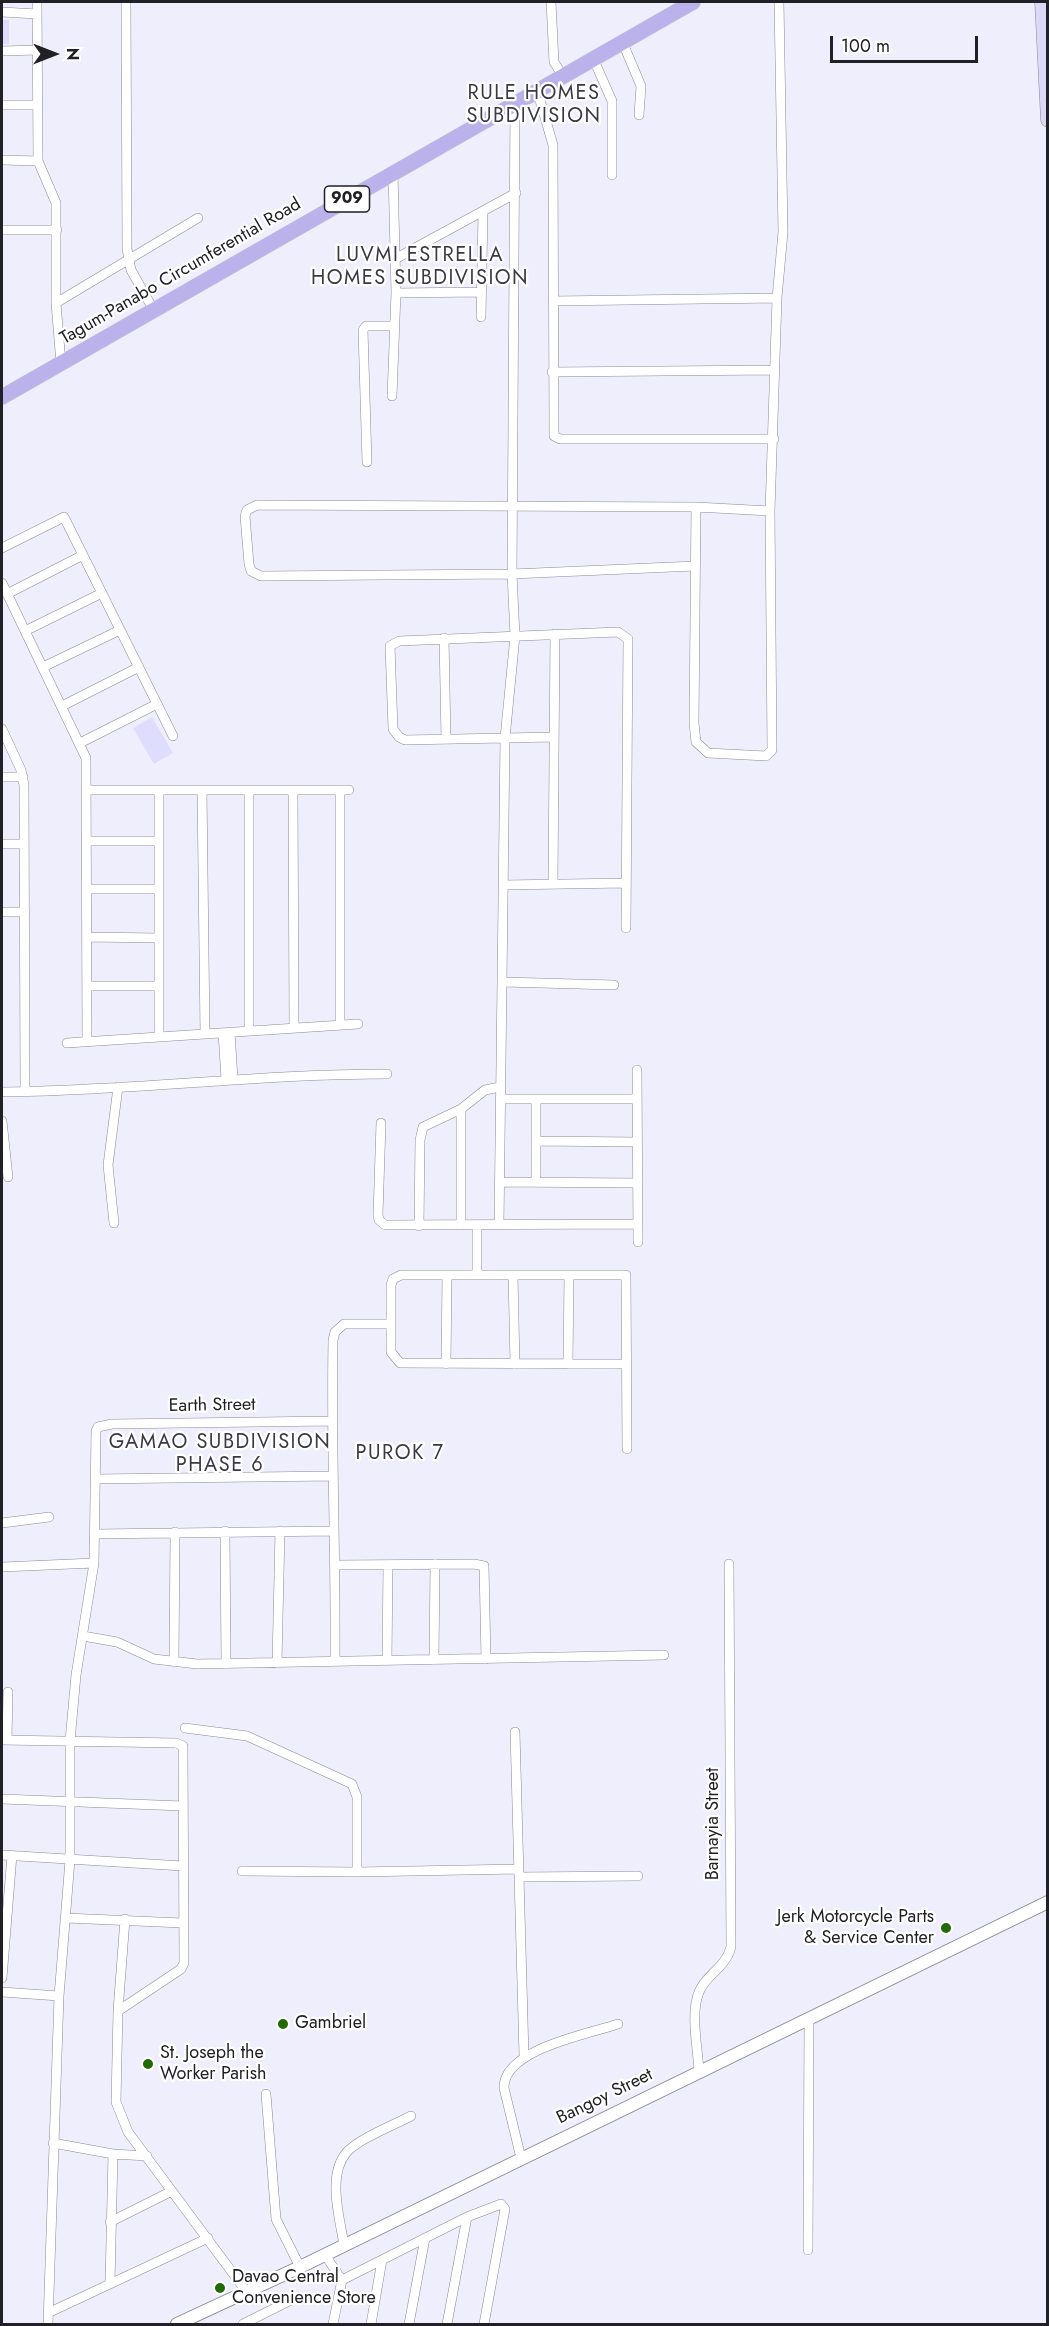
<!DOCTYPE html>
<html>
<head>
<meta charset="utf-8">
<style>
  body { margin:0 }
  #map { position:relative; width:1049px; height:2326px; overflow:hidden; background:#efeefd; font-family:Jost,sans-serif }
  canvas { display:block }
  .frame { position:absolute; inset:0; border:3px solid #212026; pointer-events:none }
  .north { position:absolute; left:24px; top:24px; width:60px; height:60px; -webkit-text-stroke:4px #fff; paint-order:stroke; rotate:90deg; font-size:16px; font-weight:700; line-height:24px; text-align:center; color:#212026 }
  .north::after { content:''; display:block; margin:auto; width:21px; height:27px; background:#212026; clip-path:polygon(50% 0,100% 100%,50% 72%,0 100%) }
  .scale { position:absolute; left:830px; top:36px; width:148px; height:27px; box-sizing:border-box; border:3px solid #212026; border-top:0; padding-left:8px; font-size:18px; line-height:21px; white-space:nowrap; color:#212026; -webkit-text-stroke:4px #fff; paint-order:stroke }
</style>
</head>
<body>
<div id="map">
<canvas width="1049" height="2326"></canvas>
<div class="frame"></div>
<div class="north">N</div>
<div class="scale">100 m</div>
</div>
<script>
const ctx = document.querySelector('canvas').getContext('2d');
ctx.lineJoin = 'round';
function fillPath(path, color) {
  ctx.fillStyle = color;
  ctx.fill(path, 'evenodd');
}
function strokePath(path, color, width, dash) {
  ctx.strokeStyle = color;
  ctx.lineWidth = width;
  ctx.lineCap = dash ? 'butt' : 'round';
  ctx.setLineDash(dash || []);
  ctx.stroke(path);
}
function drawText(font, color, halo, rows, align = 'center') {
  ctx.font = font + ' Jost,sans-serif';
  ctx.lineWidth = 4.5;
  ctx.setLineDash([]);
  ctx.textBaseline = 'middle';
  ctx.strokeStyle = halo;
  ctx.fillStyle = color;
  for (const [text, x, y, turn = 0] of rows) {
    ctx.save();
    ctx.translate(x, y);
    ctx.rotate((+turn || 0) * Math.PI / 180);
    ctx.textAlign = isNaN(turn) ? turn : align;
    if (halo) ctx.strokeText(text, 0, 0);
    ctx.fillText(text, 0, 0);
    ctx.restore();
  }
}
fillPath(new Path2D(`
  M2 20H9V44H2Z
  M152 717 173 753 154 764 133 728Z`), '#dfddfe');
const minor = new Path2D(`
  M37 2 38 161 56 203V303L61 363
  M126 2 127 249 131 270 153 309
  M551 2 554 62 562 75
  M2 12 37 14
  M622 41 641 86 639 115
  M2 51 37 50
  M593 58 612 101V175
  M537 90 553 145 554 436 560 439H774
  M2 105H37
  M2 160 38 161
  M2 230H57
  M395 259 516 193
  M396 293 480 292
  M553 301 777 298
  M56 303 198 218
  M481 317 483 211
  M552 372 774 370
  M392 396 396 293 393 172
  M367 462 363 330 366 326H393
  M696 507 694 723 696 742 708 753 766 756 772 750 770 511 777 298 783 232 779 2
  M2 548 64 517 173 736
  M695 566 512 574 261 576 251 571 249 564 245 516 247 510 257 505 696 507 770 511
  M2 583 86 758 87 1041
  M7 594 83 555
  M25 631 102 593
  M444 638 446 739
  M43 667 120 630
  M62 706 139 667
  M2 729 21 770 24 785 25 1092
  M554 737 405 740 399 737 393 729 390 646 399 641 618 632 628 639 626 928
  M80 743 157 704
  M2 777H23
  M87 790H349
  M202 790 205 1034
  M293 790 294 1028
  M340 790V1025
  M87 841H159
  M2 844H24
  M553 884 555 634
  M504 885 626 883
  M87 889H159
  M2 912H25
  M87 937 159 938
  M503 982 614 985
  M87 986H159
  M249 1031V790
  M230 1032 233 1079
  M223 1033 226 1079
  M159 1037V790
  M67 1043 358 1024
  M637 1070 638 1242
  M2 1092C130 1091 258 1074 387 1074
  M500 1099H637
  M536 1099V1182
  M461 1109V1225
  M2 1121 8 1177
  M381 1123 378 1215 379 1220 385 1225 638 1224
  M536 1141 637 1142
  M499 1182 638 1183
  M114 1223 108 1165 118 1087
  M477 1225V1275
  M499 1225 505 738 515 636 512 574 515 102
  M419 1226 420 1140 423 1127 461 1109 485 1090 500 1087
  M513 1275 515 1364
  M446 1364 447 1275
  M568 1364 569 1275
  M626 1364 400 1363 391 1352V1285L393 1279 401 1275H626L627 1449
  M95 1479 333 1476
  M2 1523 49 1517
  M225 1531 226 1664
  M95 1534 334 1531
  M336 1565 474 1564 484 1566 486 1659
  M2 1567 94 1563
  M83 1636 117 1642 154 1659 197 1664 664 1655
  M387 1660 388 1565
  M434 1660 435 1564
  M174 1662 175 1532
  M335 1662C336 1555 331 1447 333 1340L335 1332 344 1324H390
  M277 1663 280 1531
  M185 1728 247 1736 352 1784 357 1797V1872L519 1869
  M515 1732 524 2056
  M2 1740 176 1743 183 1746 184 1963 181 1969 118 2011 116 2102 128 2132 246 2291
  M7 1740 8 1692
  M2 1799 183 1806
  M2 1855 183 1866
  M242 1871 357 1872
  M519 1877 638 1876
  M65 1918 183 1923
  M2 1978 12 1855
  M2 1992 59 1996
  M118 2011 125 1919
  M699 2072C698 2048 690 2014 699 1992 706 1974 725 1969 731 1947L729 1564
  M266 2094 276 2219 300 2267
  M53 2143 113 2154 147 2156
  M521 2158 504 2088C503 2049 589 2034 618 2024
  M110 2222 172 2191
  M344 2245C340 2219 327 2176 346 2153 358 2139 394 2125 411 2116
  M808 2250 809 2018
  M325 2255 342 2280 333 2324
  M342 2280 467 2217 501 2204 505 2209 484 2324
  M110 2283 113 2154
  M48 2313 208 2238
  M48 2324 59 1996 70 1860V1741L76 1675 94 1563 96 1431 98 1427 112 1424 331 1421
  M243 2324 293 2299
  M371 2324 382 2260
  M409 2324 425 2238
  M447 2324 467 2217`);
const tertiary = new Path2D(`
  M177 2324 300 2267 1048 1902`);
const secondary = new Path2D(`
  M1042 2 1048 120`);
const primary = new Path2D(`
  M2 397 693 2`);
strokePath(minor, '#8a8998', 10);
strokePath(tertiary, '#8a8998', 14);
strokePath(secondary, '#8a8998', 15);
strokePath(primary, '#d3d2d4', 16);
strokePath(minor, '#fff', 9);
strokePath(tertiary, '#fff', 12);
strokePath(secondary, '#ddd8f6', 14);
strokePath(primary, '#bbb2ec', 15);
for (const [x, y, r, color] of [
  [946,1928,6,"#236a03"],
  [283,2024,6,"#236a03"],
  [148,2064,6,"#236a03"],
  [220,2288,6,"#236a03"]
]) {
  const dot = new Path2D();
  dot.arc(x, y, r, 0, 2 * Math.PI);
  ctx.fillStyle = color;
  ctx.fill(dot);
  strokePath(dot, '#fff', 2);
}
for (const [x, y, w] of [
  [347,199,45]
]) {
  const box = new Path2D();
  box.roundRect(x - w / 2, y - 13, w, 26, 4.5);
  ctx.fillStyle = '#fff';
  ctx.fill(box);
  strokePath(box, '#212026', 1.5);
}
drawText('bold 16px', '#212026', null, [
  ["909",347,199]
]);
drawText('18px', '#212026', '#fff', [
  ["Tagum-Panabo Circumferential Road",181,272,-30],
  ["Earth Street",212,1406,-1],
  ["Barnayia Street",714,1824,-90],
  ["Bangoy Street",605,2097,-26]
]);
drawText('18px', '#212026', '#fff', [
  ["Jerk Motorcycle Parts",934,1918,"right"],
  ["& Service Center",934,1939,"right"],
  ["Gambriel",295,2024],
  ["St. Joseph the",160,2054],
  ["Worker Parish",160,2075],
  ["Davao Central",232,2278],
  ["Convenience Store",232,2299]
], 'left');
ctx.letterSpacing = '1.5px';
drawText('20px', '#3a3945', '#fff', [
  ["RULE HOMES",534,94],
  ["SUBDIVISION",534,117],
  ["LUVMI ESTRELLA",420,256],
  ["HOMES SUBDIVISION",420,279],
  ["GAMAO SUBDIVISION",220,1443],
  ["PHASE 6",220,1466],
  ["PUROK 7",400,1454]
]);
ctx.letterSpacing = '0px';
</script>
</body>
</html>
